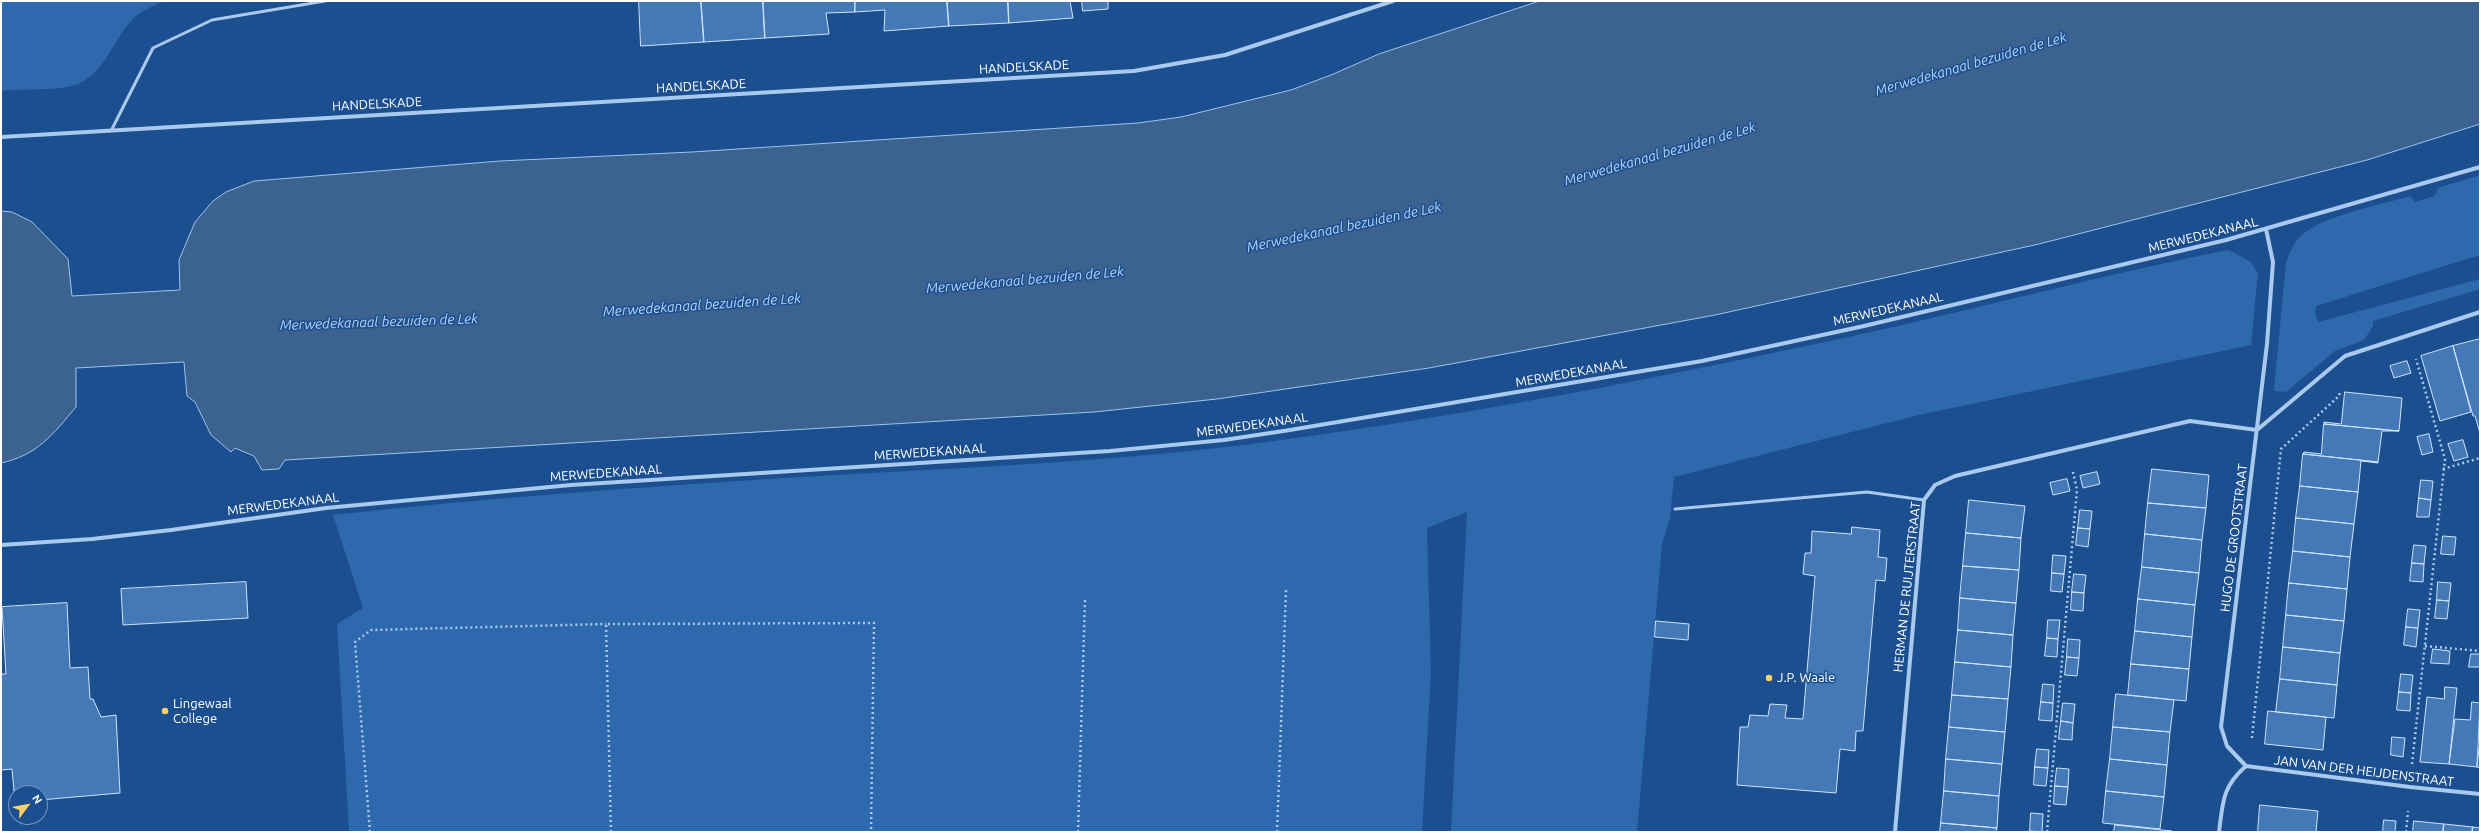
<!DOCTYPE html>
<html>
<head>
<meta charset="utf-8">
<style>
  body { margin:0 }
  #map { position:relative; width:2481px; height:833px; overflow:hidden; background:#1b4f8f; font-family:Ubuntu,sans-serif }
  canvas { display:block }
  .frame { position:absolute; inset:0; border:2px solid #fff; pointer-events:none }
  .north { position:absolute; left:8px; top:785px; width:40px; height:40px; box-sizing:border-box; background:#1b4f8f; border:1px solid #7695bc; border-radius:50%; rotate:58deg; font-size:11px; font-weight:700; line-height:16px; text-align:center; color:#fff }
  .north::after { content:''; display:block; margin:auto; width:14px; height:18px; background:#ffd166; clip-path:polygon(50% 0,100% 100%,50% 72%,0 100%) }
</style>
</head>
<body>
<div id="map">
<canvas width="2481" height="833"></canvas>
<div class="frame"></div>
<div class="north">N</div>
</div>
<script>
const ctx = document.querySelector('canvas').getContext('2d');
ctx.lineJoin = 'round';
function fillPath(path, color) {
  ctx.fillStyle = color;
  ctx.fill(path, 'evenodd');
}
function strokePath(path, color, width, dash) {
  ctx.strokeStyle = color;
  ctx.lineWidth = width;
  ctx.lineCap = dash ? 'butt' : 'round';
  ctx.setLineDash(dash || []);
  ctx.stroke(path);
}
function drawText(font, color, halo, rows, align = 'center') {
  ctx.font = font + ' Ubuntu,sans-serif';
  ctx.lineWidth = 3;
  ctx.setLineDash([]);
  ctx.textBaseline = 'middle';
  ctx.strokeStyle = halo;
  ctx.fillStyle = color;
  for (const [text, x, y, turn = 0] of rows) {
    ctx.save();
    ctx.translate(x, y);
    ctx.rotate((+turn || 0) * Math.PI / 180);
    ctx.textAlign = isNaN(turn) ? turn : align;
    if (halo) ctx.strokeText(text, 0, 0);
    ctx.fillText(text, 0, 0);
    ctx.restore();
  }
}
fillPath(new Path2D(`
  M1 1H164C151 7 139 11 130 22 113 42 105 71 80 83 62 92 22 88 1 91Z
  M2480 175V255L2316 306 2315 314 2318 322 2480 279V289L2373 321V326L2364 340 2335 351 2286 392 2275 391 2274 389 2286 263C2290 252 2294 241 2303 234 2326 215 2380 205 2410 196L2415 202 2435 196 2438 188Z
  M2228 250 2250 261 2258 273 2251 345 1919 415 1674 477 1670 518 1662 544 1637 832H1451L1467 512 1427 528 1431 673 1422 832H349L337 624 363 608 333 515C483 498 633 488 784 478 947 468 1111 463 1274 441 1477 414 1680 374 1880 330 1996 304 2111 273 2228 250Z`), '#2e69ad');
const water = new Path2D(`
  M1540 1H2480V124L2367 160 2039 244 1715 315 1429 368 1217 399 1094 412 285 460 279 469 262 470 254 456 235 448 231 452 211 435 195 402 187 396 184 362 76 368V407C53 434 38 455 1 463V211L12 212 32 222 68 259 72 296 180 290 179 260 195 222 213 201 226 192 254 181 500 161 692 152 1138 123 1181 117 1291 90 1331 75 1379 54Z`);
fillPath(water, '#3c6290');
strokePath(water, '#9cc4f0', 1);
const building = new Path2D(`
  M639 1H701L704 42 641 46Z
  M701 1H763L765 38 704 42Z
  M763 1H855V12L826 13 829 34 765 38Z
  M855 1H947L949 26 884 31 885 10 855 12Z
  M947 1H1008L1009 23 949 26Z
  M1008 1H1070L1073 18 1009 23Z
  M1082 1H1108V9L1083 11Z
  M2480 339V433L2475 416H2473L2453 346Z
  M2453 346 2471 412 2440 421 2421 356Z
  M2407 361 2411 373 2394 378 2390 366Z
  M2345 392 2402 398 2399 431 2324 424V422L2341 424Z
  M2324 424 2399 431H2382L2378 462 2303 454 2304 452 2321 454Z
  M2429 434 2433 452 2422 455 2417 437Z
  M2463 440 2468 457 2454 461 2448 444Z
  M2303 454 2378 462V463L2361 461 2358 492 2300 486Z
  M2152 469 2209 475 2206 508 2148 503Z
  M2097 472 2100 484 2083 488 2080 476Z
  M2067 479 2070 491 2053 495 2050 483Z
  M2421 480 2433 481 2431 500 2419 498Z
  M2300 486 2358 492 2354 524 2296 518Z
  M2419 498 2431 500 2429 517H2417Z
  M1969 500 2025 506 2021 538 1966 533Z
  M2148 503 2206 508 2202 540 2145 534Z
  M2080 510 2092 511 2090 529 2078 528Z
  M2296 518 2354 524 2350 557 2293 551Z
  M1852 527 1880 530 1878 557 1887 558 1885 581 1876 580 1863 731H1856L1855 751 1840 749 1836 793 1737 785 1740 727H1748L1750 715 1768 716 1770 704 1787 705 1785 718 1803 719 1815 576 1803 574 1805 553H1811L1812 531 1851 534Z
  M2078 528 2090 529 2088 547 2076 545Z
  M1966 533 2021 538 2019 570 1963 566Z
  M2145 534 2202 540 2199 573 2142 567Z
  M2443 536 2456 537 2454 555 2441 554Z
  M2414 545 2426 546 2424 564 2412 563Z
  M2293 551 2350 557 2347 589 2289 583Z
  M2053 555 2066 556 2064 574 2052 573Z
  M2412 563 2424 564 2423 582 2410 581Z
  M1963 566 2019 570 2016 603 1960 598Z
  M2142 567 2199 573 2195 605 2138 599Z
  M2052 573 2064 574 2062 592 2051 591Z
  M2074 574 2086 575 2084 593 2072 592Z
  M246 582 248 618 123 625 121 589Z
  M2438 582 2451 583 2449 601 2437 600Z
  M2289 583 2347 589 2344 621 2286 615Z
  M2072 592 2084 593 2083 611 2071 610Z
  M1960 598 2016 603 2013 635 1958 630Z
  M2138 599 2195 605 2192 637 2135 631Z
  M2437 600 2449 601 2447 619 2435 618Z
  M67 603 70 668 88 667 90 699H93L101 717 116 715 120 793 40 800V793H16L15 802 12 769 1 770V674H6L2 607Z
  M2408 609 2420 610 2418 628 2406 627Z
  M2286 615 2344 621 2340 653 2283 647Z
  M2048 620H2060L2058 639 2047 638Z
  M1656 621 1689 624 1688 640 1655 637Z
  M2406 627 2418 628 2416 647 2404 645Z
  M1958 630 2013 635 2011 667 1955 662Z
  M2135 631 2192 637 2189 669 2131 664Z
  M2047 638 2058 639 2057 657 2045 656Z
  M2068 639 2080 640 2079 658 2067 657Z
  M2283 647 2340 653 2337 685 2280 679Z
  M2433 649 2450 651 2449 664 2431 663Z
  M2471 654H2480V667H2469Z
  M2067 657 2079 658 2077 676 2065 675Z
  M1955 662 2011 667 2008 699 1952 695Z
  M2131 664 2189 669 2186 701 2128 695Z
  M2401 674 2413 675 2411 693 2399 692Z
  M2280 679 2337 685 2334 718 2276 712Z
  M2043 684 2054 685 2053 703 2041 702Z
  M2445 687 2457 688 2449 764 2420 762 2427 697 2444 699Z
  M2399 692 2411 693 2410 711 2397 710Z
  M2116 694 2174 700 2170 732 2113 727Z
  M1952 695 2008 699 2005 732 1949 727Z
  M2041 702 2053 703 2052 721 2039 720Z
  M2472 702 2480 703 2477 767 2449 764 2455 719 2470 720Z
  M2063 703 2075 704 2073 723 2061 721Z
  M2268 711 2326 717 2323 750 2265 744Z
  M2061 721 2073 723 2072 740 2059 739Z
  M1949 727 2005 732 2002 764 1946 759Z
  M2113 727 2170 732 2167 765 2110 759Z
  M2392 737 2405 738 2403 757 2391 755Z
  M2480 741V768L2477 767Z
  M2037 749 2049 750 2048 768 2035 767Z
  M1946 759 2002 764 1999 796 1944 791Z
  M2110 759 2167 765 2164 797 2106 791Z
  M2035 767 2048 768 2046 786 2034 785Z
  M2057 768 2069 769 2068 787 2055 786Z
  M2055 786 2068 787 2066 805 2054 804Z
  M1944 791 1999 796 1997 828 1941 823Z
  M2106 791 2164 797 2160 829 2103 823Z
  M2260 805 2318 811 2316 832H2258Z
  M2031 813 2043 814 2042 832 2030 831Z
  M2384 820 2396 821 2395 832H2383Z
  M2414 821 2444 824 2443 832H2413Z
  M1941 823 1997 828 1996 832H1940Z
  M2444 824 2473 827 2472 832H2443Z
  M2115 825 2172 831V832H2114Z
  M2473 827 2480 828V832H2472Z`);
fillPath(building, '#4478b7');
strokePath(building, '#cfe3fa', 1);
strokePath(new Path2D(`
  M2443 469 2480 458
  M2425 646 2480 651
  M2252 738 2281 449 2339 396 2340 392
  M2412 764 2445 459 2416 359
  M370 832 355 642 371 630 606 624
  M611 832 606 624 874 623 871 832
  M1078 832 1085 599
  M1277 832 1286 590
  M2047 832 2077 490 2073 472
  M2406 832 2408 811`), '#a9c9ee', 2.5, [2, 3]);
strokePath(new Path2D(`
  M112 129 153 48 212 20 325 1
  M1675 509 1867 492 1924 500`), '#a9c9ee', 3);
strokePath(new Path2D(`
  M1 137 1134 71 1225 55 1393 1
  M2257 430 2345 356 2480 312
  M1 545 92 539 171 530 326 508 571 485 1110 451 1224 440 1290 430 1702 361 1864 326 2226 240 2480 167
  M2246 766 2410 787 2480 794
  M1895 832 1924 500 1935 485 1955 476 2190 421 2257 430
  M2219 832C2223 802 2222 787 2246 766L2227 746 2221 727 2267 344 2273 262 2266 229`), '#a9c9ee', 4);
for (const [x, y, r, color] of [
  [1769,678,4,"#ffd166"],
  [165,711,4,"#ffd166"]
]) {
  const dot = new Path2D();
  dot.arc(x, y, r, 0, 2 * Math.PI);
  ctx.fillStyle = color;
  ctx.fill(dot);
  strokePath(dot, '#1b4f8f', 1.5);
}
drawText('13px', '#fff', '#1b4f8f', [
  ["HANDELSKADE",1024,67,-3],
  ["HANDELSKADE",701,86,-3],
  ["HANDELSKADE",377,104,-3],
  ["MERWEDEKANAAL",2203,235,-14],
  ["MERWEDEKANAAL",1888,309,-13],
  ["MERWEDEKANAAL",1571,373,-10],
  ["MERWEDEKANAAL",1252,425,-8],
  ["MERWEDEKANAAL",930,452,-4],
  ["MERWEDEKANAAL",606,473,-4],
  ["MERWEDEKANAAL",283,504,-7],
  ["HUGO DE GROOTSTRAAT",2234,538,-83],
  ["HERMAN DE RUIJTERSTRAAT",1907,587,-84],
  ["JAN VAN DER HEIJDENSTRAAT",2364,771,7]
]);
drawText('13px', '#fff', '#1b4f8f', [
  ["J.P. Waale",1777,678],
  ["Lingewaal",173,704],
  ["College",173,719]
], 'left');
drawText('italic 14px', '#b5d3f5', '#1b4f8f', [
  ["Merwedekanaal bezuiden de Lek",1971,64,-16],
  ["Merwedekanaal bezuiden de Lek",1660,154,-16],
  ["Merwedekanaal bezuiden de Lek",1344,227,-12],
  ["Merwedekanaal bezuiden de Lek",1025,280,-5],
  ["Merwedekanaal bezuiden de Lek",702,305,-4],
  ["Merwedekanaal bezuiden de Lek",379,322,-2]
]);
</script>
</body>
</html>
